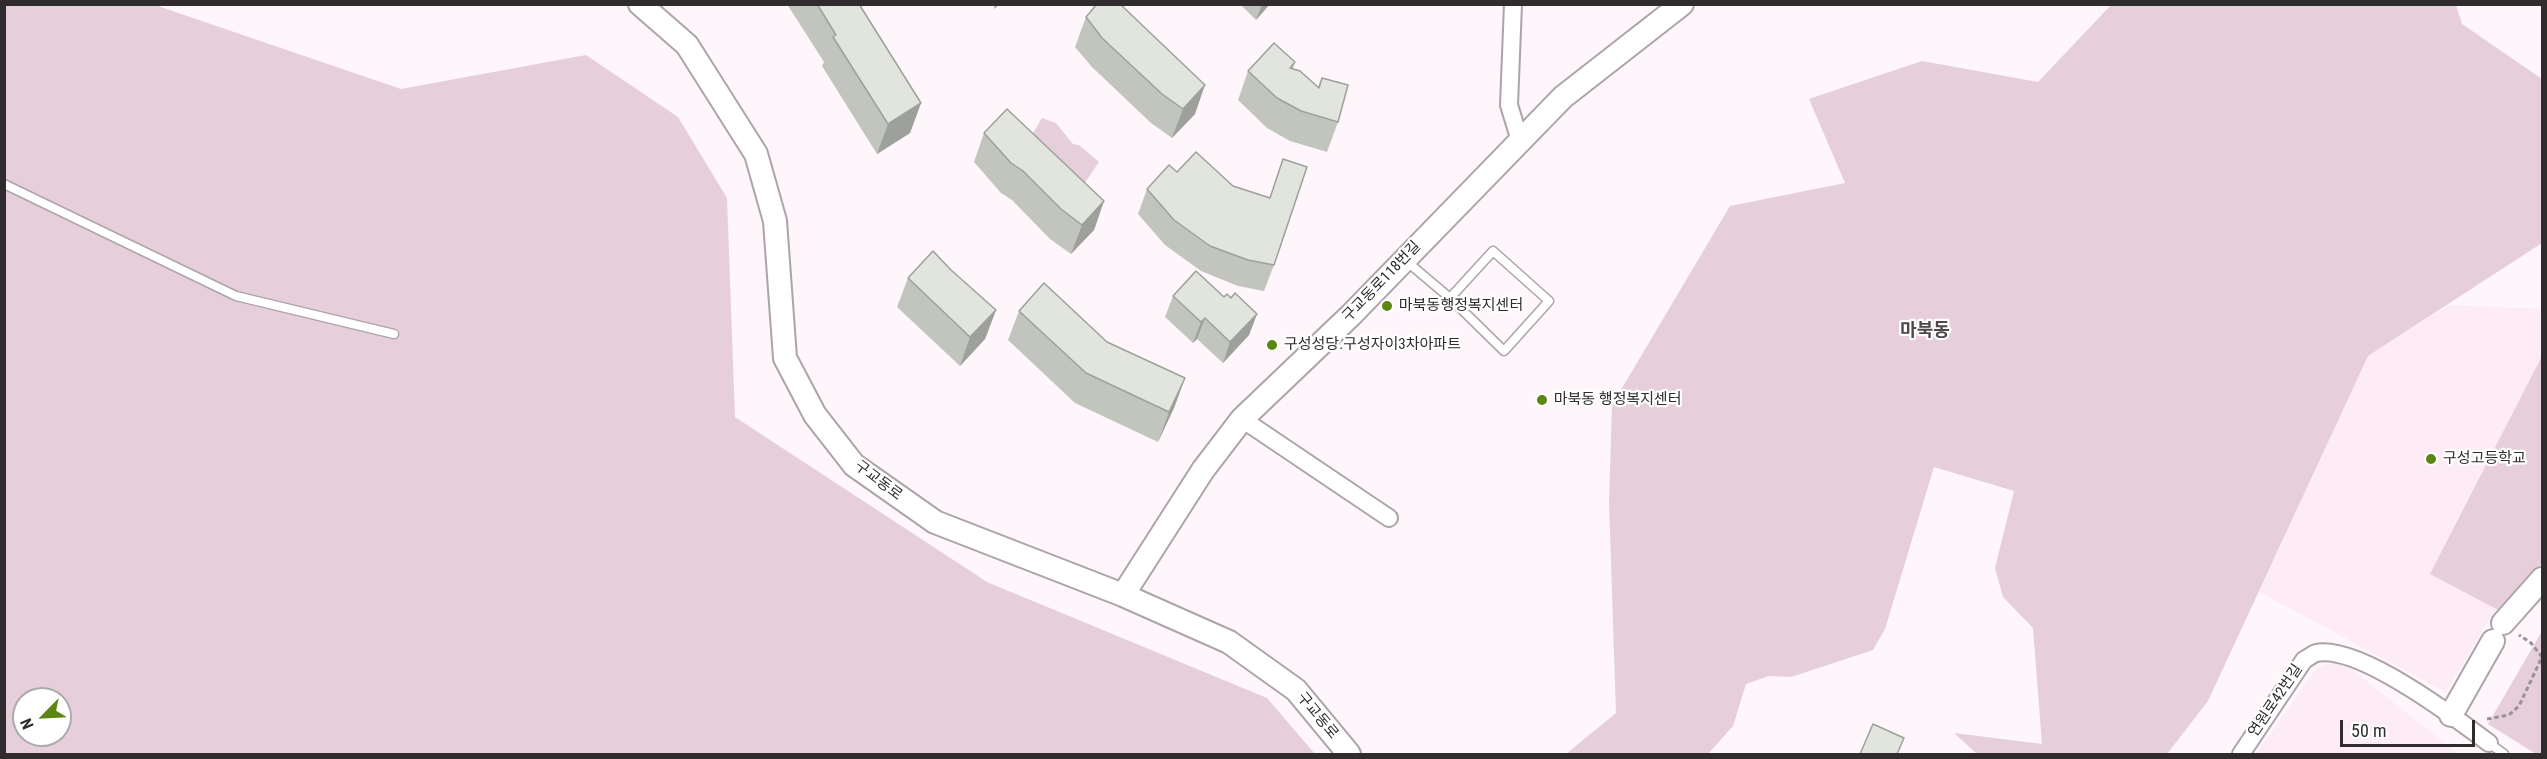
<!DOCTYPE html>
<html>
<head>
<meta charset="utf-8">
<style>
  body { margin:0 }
  #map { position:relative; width:2547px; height:759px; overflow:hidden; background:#fef6fa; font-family:"Roboto Condensed",sans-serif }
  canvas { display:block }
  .frame { position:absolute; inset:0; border:6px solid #302c2e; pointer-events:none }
  .north { position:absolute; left:12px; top:687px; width:60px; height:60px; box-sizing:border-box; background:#fff; border:2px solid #acabab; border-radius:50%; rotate:246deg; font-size:16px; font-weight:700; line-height:24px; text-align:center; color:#302c2e }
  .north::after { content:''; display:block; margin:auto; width:21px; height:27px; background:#5b8613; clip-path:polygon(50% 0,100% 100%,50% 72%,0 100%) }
  .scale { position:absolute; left:2340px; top:720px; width:135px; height:27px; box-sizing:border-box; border:3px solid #302c2e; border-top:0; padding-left:8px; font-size:18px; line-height:21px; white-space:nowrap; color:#302c2e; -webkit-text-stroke:4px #fff; paint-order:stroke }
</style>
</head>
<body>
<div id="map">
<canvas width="2547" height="759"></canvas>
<div class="frame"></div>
<div class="north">N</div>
<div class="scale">50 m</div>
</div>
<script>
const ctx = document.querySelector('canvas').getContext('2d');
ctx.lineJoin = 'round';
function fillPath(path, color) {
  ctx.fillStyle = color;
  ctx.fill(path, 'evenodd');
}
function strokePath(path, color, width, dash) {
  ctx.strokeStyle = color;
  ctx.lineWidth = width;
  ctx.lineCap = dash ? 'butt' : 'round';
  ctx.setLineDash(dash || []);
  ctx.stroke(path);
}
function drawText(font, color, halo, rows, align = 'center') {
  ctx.font = font + ' "Roboto Condensed","Noto Sans KR",sans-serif';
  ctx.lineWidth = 4.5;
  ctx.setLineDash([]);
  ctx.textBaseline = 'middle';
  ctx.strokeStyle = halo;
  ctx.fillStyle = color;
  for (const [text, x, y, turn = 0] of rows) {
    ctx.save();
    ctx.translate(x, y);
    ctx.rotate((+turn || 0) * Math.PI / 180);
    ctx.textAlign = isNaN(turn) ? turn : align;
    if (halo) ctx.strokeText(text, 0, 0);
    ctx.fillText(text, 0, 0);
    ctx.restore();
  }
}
fillPath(new Path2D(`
  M2449 305 2542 309V563L2493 613 2446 692 2259 592 2368 356Z
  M2333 663 2345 664 2458 754H2256L2312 674 2319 667Z`), '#fdebf5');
fillPath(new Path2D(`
  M152 4 401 89 586 55 678 117 727 198 735 417 987 582 1267 698 1315 754H5V5ZM24 699H60V735H24Z
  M2111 5H2456L2462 24 2542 79V243L2368 356 2208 701 2167 754H1977L1954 733 2042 744 2033 628 2003 597 1995 568 2014 491 1934 467 1885 629 1873 650 1791 677 1769 676 1746 684 1733 726 1708 754H1566L1616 713 1609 502 1612 405 1730 206 1845 183 1809 99 1922 61 2038 82Z
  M1042 118 1056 123 1073 144 1079 145 1099 162 1084 184 1032 135Z
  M2542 356V563L2504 613 2430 574Z
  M2542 631V754H2536L2488 724Z`), '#e6cedb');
const lane = new Path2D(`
  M4 184 236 296 394 334
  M1405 260 1450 298 1504 351 1549 301 1493 251 1450 298
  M2489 743 2504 754`);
const street = new Path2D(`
  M1513 4 1509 105 1520 141
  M1242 419 1389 518
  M2241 754 2304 660C2308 658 2313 654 2316 653 2358 644 2456 718 2489 743`);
const secondary = new Path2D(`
  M640 4 687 45 756 154 775 221 785 358 815 415 854 465 935 522 1123 595 1229 642 1296 690 1349 754
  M1123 595 1203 470 1242 419 1351 315 1563 97 1682 4
  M2503 623 2542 579
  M2451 715 2493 641`);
strokePath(lane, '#ada4a9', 11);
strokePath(street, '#ada4a9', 20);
strokePath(secondary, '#ada4a9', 26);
strokePath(new Path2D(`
  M2487 719 2509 715 2519 706 2542 657 2531 643 2519 635`), '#989295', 3, [4.5, 3]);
strokePath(lane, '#fff', 8);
strokePath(street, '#fff', 16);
strokePath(secondary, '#fff', 22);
fillPath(new Path2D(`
  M787 4H859L921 103 910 133 877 154 822 66 824 62Z
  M1240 4H1270L1256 20Z
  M1086 17 1195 114 1172 138 1151 123 1092 67 1075 47Z
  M1295 62 1293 69 1318 87 1322 78 1338 122 1327 152 1290 141 1267 128 1238 100 1248 71Z
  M984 133 1104 201 1094 230 1071 254 1050 239 1012 200 1001 193 974 162Z
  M1283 159 1274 265 1264 291 1238 286 1201 271 1165 245 1138 214 1147 189 1177 172 1233 186 1270 198Z
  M951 270 996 310 985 339 960 366 897 307 908 278Z
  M1173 296 1231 298 1257 314 1249 335 1223 363 1197 339 1193 343 1165 317Z
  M1019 311 1107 342 1185 378 1174 408 1158 442 1075 403 1008 340Z`), '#c2c5be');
fillPath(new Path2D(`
  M995 4H1000L994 9Z
  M1262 4H1270L1256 20Z
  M1205 85 1195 114 1172 138 1183 109Z
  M921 103 910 133 877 154 888 124Z
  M1104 201 1094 230 1071 254 1082 225Z
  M996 310 985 339 960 366 970 337Z
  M1257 314 1249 335 1223 363 1230 342Z
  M1205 318 1197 339 1193 343 1201 322Z
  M1185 378 1174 408 1158 442 1169 412Z`), '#9ea09b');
const building = new Path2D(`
  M817 4H859L921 103 888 124 833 37 836 35Z
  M1097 4H1120L1205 85 1183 109 1162 94 1102 38 1086 17Z
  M1274 43 1295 62 1290 68 1300 71 1319 88 1322 78 1348 85 1338 122 1301 111 1277 98 1248 71Z
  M1007 109 1104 201 1082 225 1061 209 1023 171 1011 163 984 133Z
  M1196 152 1233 186 1270 198 1283 159 1307 167 1274 265 1248 260 1210 246 1174 220 1147 189 1169 165 1177 172Z
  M933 251 951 270 996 310 970 337 908 278Z
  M1196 271 1224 297 1227 294 1231 298 1235 293 1257 314 1230 342 1205 318 1201 322 1173 296Z
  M1044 283 1107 342 1185 378 1169 412 1086 373 1019 311Z
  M1873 724 1904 738 1897 754H1860Z`);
fillPath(building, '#e1e5dd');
strokePath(building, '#9ea09b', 1.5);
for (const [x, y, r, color] of [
  [1387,306,6,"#5b8613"],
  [1272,345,6,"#5b8613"],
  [1542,400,6,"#5b8613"],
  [2431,459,6,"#5b8613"]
]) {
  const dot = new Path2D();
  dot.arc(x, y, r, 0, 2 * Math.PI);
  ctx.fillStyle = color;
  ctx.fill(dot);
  strokePath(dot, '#fff', 2);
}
drawText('15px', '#302c2e', '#fff', [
  ["구교동로118번길",1382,282,-46],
  ["구교동로",878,481,37],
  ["연원로42번길",2276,701,-56],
  ["구교동로",1317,716,50]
]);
drawText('15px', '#302c2e', '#fff', [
  ["마북동행정복지센터",1399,306],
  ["구성성당.구성자이3차아파트",1284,345],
  ["마북동 행정복지센터",1554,400],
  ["구성고등학교",2443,459]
], 'left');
drawText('bold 18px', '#4f474b', '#fff', [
  ["마북동",1925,331]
]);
</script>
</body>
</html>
